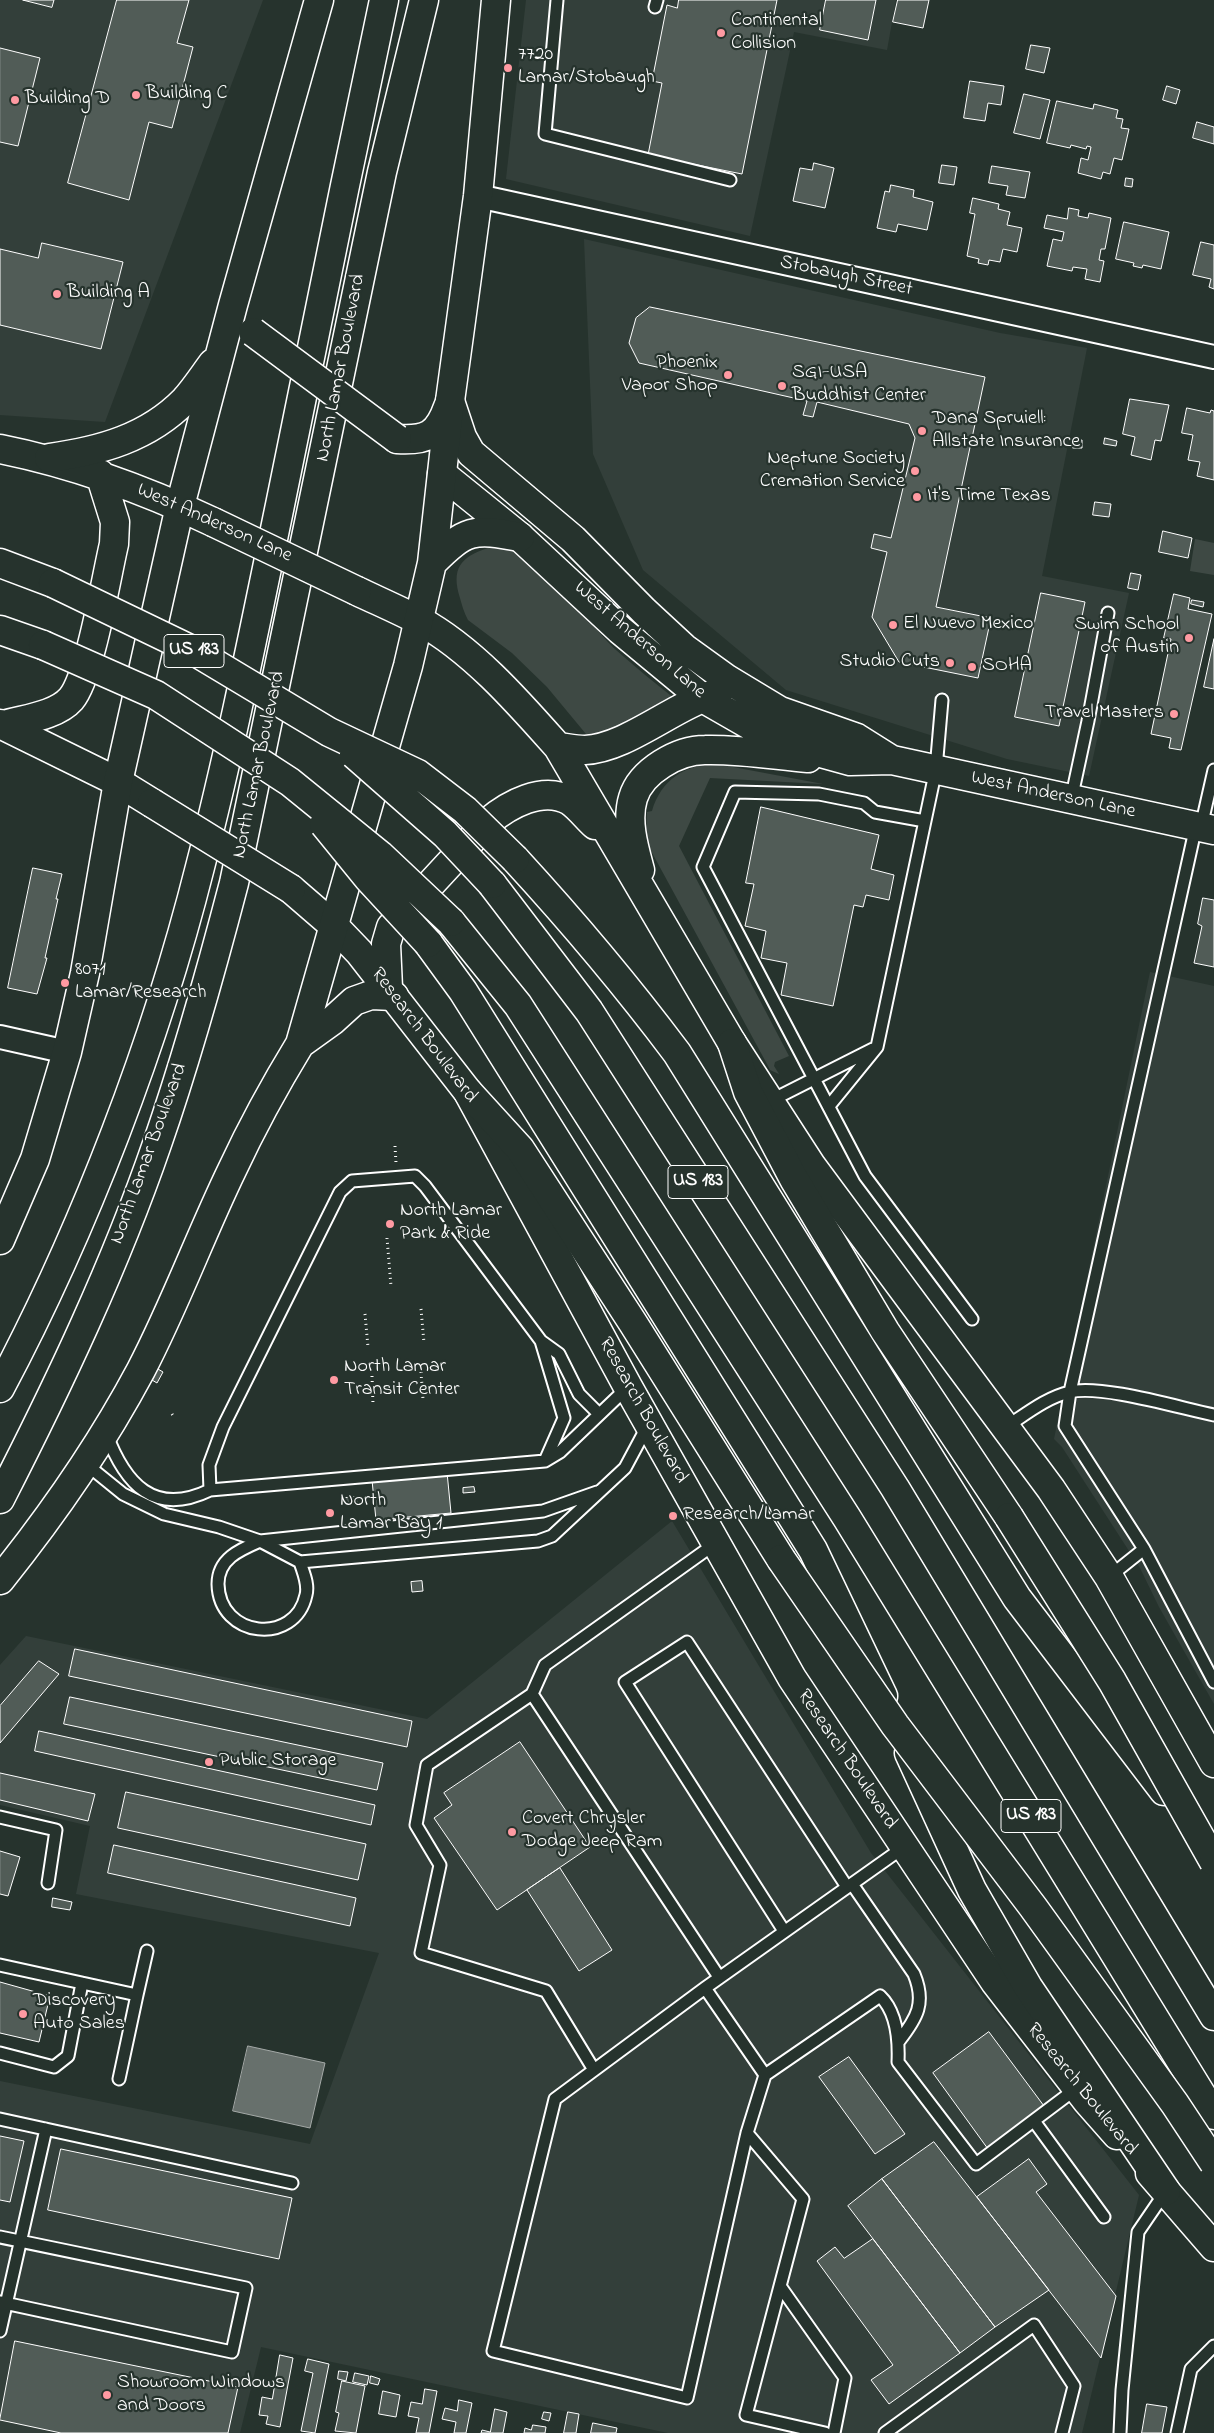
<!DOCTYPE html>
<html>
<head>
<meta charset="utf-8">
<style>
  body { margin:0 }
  canvas { display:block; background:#26332d }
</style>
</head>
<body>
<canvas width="1214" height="2433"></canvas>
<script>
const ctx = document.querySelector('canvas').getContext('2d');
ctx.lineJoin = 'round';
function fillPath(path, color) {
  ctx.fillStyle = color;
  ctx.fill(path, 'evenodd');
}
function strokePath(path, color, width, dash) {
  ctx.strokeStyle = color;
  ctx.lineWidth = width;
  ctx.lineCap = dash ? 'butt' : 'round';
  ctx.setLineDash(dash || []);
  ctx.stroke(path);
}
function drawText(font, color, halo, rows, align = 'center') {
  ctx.font = font + ' "Indie Flower",sans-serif';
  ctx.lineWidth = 4.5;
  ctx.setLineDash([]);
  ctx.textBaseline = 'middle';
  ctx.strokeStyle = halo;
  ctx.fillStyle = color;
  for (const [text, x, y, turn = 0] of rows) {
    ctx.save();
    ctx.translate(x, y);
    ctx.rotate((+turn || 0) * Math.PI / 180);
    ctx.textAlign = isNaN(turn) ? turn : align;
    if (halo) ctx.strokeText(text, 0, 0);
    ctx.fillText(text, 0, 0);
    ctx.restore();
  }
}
fillPath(new Path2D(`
  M0 0H263L105 422 0 415Z
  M526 0H896L887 50 794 32 750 236 506 179Z
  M584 239 1000 333 1087 348 1042 576 1129 593 1089 776 1007 759 786 690 643 570 593 454Z
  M1150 972 1214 986V1704L1159 1607 1140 1568 1062 1447 1054 1439Z
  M672 1521 871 1853 1139 2195 1082 2433H668L261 2347 240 2433H0V2081L310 2144 379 1953 76 1894 90 1826 0 1805V1665L26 1636 427 1719Z`), '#333f3a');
fillPath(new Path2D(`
  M1195 539 1214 543V575L1190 571Z
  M487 543C533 543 584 619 616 650 635 667 655 683 675 699 652 713 614 745 586 734L547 687 512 653 468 620C464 613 462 605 460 598 451 569 460 557 488 548Z
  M717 764 823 784 710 778 679 846 789 1056 775 1062 774 1066 779 1074 770 1070 767 1064 650 849 646 833 647 812 652 811C661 780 685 764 717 764Z`), '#3e4944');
const water = new Path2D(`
  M248 2046 325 2063 310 2128 233 2111Z`);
fillPath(water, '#67706c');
strokePath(water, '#a4a9a7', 1);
const building = new Path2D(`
  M23 0H54L52 7Z
  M117 0H189L177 43 193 47 172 128 149 122 129 200 68 183Z
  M679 0H777L742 174 648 155 662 83 652 81 667 5 677 8Z
  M826 0H876L868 40 820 30Z
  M898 0H929L923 28 893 22Z
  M1031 45 1050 48 1044 73 1026 69Z
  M0 48 40 58 18 146 0 142Z
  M970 81 1004 86 1001 105 988 103 985 121 964 118Z
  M1167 86 1180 90 1176 104 1163 100Z
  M1024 94 1050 100 1040 139 1014 133Z
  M1057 101 1093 109 1094 104 1118 110 1116 118 1123 119 1121 128 1129 129 1122 160 1114 158 1110 174 1103 172 1101 179 1078 173 1081 158 1088 160 1091 147 1087 146 1086 149 1071 145 1070 148 1047 143Z
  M1197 122 1214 127V144L1193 138Z
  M814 163 834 168 825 208 793 201 800 168 812 170Z
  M942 165 957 167 954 185 939 183Z
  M992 166 1030 172 1025 198 1006 195 1008 186 989 183Z
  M1126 178 1133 179 1132 187 1125 186Z
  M891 185 914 190 913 197 933 202 927 230 898 224 896 232 877 228 885 191 889 192Z
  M973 198 999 204 998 209 1010 212 1007 225 1022 228 1017 252 1003 249 1000 262 989 260 988 265 978 263 979 259 967 256 975 214 970 213Z
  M1069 208 1079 210 1078 216 1088 218 1089 213 1111 218 1105 249H1101L1099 260 1104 261 1100 282 1085 279 1087 269 1073 267 1072 271 1047 266 1053 239 1062 241 1064 232 1044 228 1047 215 1067 219Z
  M1124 222 1169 232 1161 269 1143 265 1142 268 1133 266 1134 263 1116 259Z
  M1201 242 1214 245V289L1209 287 1211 279 1193 275Z
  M42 243 123 262 101 349 0 325V249L38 258Z
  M650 307 985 377 936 607 991 618 978 678 899 662 872 617 887 552 871 548 874 534 891 538 915 438 909 424 817 402 813 417 803 415 807 401 639 363 629 343 636 318Z
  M1130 399 1169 405 1161 441 1155 440 1151 460 1131 455 1135 437 1123 434Z
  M1187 408 1210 413 1211 410 1214 411V480L1197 476 1200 462 1188 460 1193 435 1182 433Z
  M1105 438 1117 441 1116 446 1104 444Z
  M1074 440H1082V448H1073Z
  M1095 502 1111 504 1109 517 1093 515Z
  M1163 531 1192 538 1188 558 1159 552Z
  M1131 573 1141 575 1138 590 1128 588Z
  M1041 593 1085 602 1059 726 1015 717Z
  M1174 594 1190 598 1188 609 1212 614 1181 750 1169 748 1171 738 1151 734 1171 639 1164 638Z
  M1192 600 1204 602 1203 607 1191 604Z
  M1214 639V689L1204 687Z
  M761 807 879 835 871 869 894 875 889 900 866 895 863 907 854 905 833 1006 781 995 787 963 761 958 766 931 745 926 754 884 746 883Z
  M33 868 62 874 56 899H58L45 958H47L37 994 8 988Z
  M1203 898 1214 900V967L1194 963 1202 926 1198 924Z
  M158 1369 163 1372 157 1383 152 1380Z
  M447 1472 451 1513 376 1520 372 1480Z
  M474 1487 475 1492 463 1493V1488Z
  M356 1497 357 1502H345V1498Z
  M422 1581 423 1591 412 1592 411 1582Z
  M75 1649 412 1721 407 1747 69 1676Z
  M39 1661 59 1674 0 1743V1706Z
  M70 1697 383 1763 377 1790 64 1724Z
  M39 1731 375 1805 371 1825 35 1751Z
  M520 1742 590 1847 497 1910 434 1818 452 1805 444 1793Z
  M0 1773 95 1794 88 1821 0 1800Z
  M126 1792 366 1844 358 1880 118 1828Z
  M114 1845 356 1898 350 1926 108 1873Z
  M0 1851 20 1857 8 1896 0 1894Z
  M560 1868 612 1950 579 1971 527 1890Z
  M53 1898 72 1902 70 1910 52 1907Z
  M0 1982 50 1996 39 2042 0 2033Z
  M989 2032 1044 2106 988 2149 933 2073Z
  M849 2057 905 2134 875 2154 819 2077Z
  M0 2136 24 2141 10 2202 0 2200Z
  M934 2142 1049 2290 995 2327 882 2179Z
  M61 2149 292 2198 279 2259 48 2210Z
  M1029 2159 1047 2184 1036 2192 1116 2296 1101 2358 977 2197Z
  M882 2179 995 2327 960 2353 848 2206Z
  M873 2239 960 2353 889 2404 871 2380 893 2365 817 2261 835 2247 844 2258Z
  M15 2341 238 2387 228 2433H61L0 2420Z
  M280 2355 293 2358 280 2427 266 2424 268 2416 259 2415 262 2397 272 2399Z
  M308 2359 329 2364 315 2433 301 2431 313 2373 305 2371Z
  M339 2371 348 2372 346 2381 338 2379Z
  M355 2373 369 2376 367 2385 353 2382Z
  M371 2376 380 2379 378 2385 370 2383Z
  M342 2381 365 2386 356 2433 335 2431 339 2413 336 2412Z
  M425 2389 437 2391 429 2433H416L419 2418 408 2416 411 2402 422 2404Z
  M383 2391 400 2395 396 2417 379 2414Z
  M459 2400 472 2403 466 2433H454L456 2422 442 2419 445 2408 457 2411Z
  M1147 2404 1167 2407 1162 2433H1142Z
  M495 2409 507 2412 503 2433H481L482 2430 490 2432Z
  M544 2412 551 2413 549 2421 542 2419Z
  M568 2412 579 2414 576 2433H564Z
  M593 2423 617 2428 616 2433H591Z
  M533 2425 546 2427 545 2433H524L525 2428 531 2430Z`);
fillPath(building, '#515c57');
strokePath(building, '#fff', 1);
const service = new Path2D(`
  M557 0 545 134 730 180
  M655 7 657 0
  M1071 800 1088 721 1108 613
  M925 821 875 812 864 803 819 794 735 792 703 867 865 1176 972 1319
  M1196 826 1070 1392 1065 1426 1144 1549 1214 1682
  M1201 827 1214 770
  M770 1101 873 1049
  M829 1106 877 1047 936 769 942 700
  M541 1341 564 1418 545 1461
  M1006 1427C1026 1414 1047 1397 1070 1392 1100 1384 1180 1408 1214 1415
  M106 1433C125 1484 154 1517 210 1490L545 1461 560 1452 628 1387
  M86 1464 123 1494 164 1514 219 1527 260 1541 300 1562 538 1541 552 1536 625 1468 648 1425
  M210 1490 209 1465 223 1427 340 1192 352 1181 415 1176 425 1186 541 1341 559 1354 579 1394 599 1414
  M300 1562C303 1572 309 1584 306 1595 295 1646 219 1638 218 1584 218 1559 239 1550 260 1541L543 1511 597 1492
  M1109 1577 1144 1549
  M532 1694 545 1665 716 1543
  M0 1817 56 1830 48 1883
  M852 1884 914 1974C926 2003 917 2018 899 2041
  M784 1931 625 1682 687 1642 847 1887
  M0 1965 82 1983 68 2056 54 2067 0 2053
  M82 1983 137 1995 119 2079
  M705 1988 765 2075 747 2133 687 2398 493 2351 555 2099 705 1988 904 1847
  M137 1995 147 1951
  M594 2070 546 1991 421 1953 440 1865 416 1825 427 1765 532 1694 719 1977
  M765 2075 880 1996C897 2012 899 2039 898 2062L976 2164 1077 2088
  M0 2119 292 2183
  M1034 2121 1104 2217
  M747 2133 803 2199 746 2415 825 2433
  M0 2237 246 2288 232 2352 0 2302
  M780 2286 845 2378 834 2433
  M0 2331 46 2129
  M885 2433 1034 2325 1074 2386 1062 2433
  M1120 2433 1122 2390 1138 2232 1166 2191
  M1177 2433 1191 2369 1214 2346`);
const minor = new Path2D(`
  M478 196 1214 357
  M0 1037 67 1052`);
const secondary = new Path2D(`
  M450 401 462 437 471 453 573 539 644 611 684 648 727 679 780 711 857 738 892 760
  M0 449C75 464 143 489 213 522
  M442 474 520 537 620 630 701 697 755 728 803 748 850 761 892 760 1214 830
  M357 591C378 601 399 610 420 621 472 649 519 703 558 747L732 1043 811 1165 1051 1489 1109 1577 1214 1763
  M0 724 118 782 152 803
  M4 725C24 719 56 716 71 699 90 677 106 578 114 544L115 522 100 474
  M558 747C567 748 576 750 585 750 628 748 675 704 718 693
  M640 870C634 848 626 821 633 798 641 771 678 750 705 750 739 749 774 755 808 758
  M291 889 335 927 359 952 468 1092 628 1387 792 1678 995 1982 1087 2101 1117 2135
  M388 988 386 944 391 927 488 822C508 805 543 785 570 801 579 807 587 818 595 825
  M1150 2173 1214 2247`);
const primary = new Path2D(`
  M397 439C427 441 438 435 448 407
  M49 458C100 451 148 438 185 400 195 389 204 375 213 363
  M432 563C466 529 473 528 520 537
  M300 1044 332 1021 354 1001 371 995 394 996
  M0 1240 35 1159 67 1052 85 973 118 782 180 506 233 305 319 0
  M0 1388C85 1228 156 1042 200 867 231 747 255 626 280 505 314 337 348 168 384 0
  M0 1499C59 1384 115 1266 157 1144 187 1058 211 971 234 883L382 172 424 0
  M0 1580C53 1514 101 1445 141 1370 175 1305 200 1236 232 1170 252 1127 275 1085 300 1044L408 666 432 563 450 401 478 196 496 0`);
const motorway = new Path2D(`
  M0 563 53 583
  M0 630 43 645
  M515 859C572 921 626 985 677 1053L1017 1598 1164 1791
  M492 884 589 1011 895 1488 1214 2016
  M451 922 518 1005 847 1518 1214 2115
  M428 943 463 991 813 1550 883 1696
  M732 1043 748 1092 794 1179 885 1331 1009 1517
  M468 1092 520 1149 633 1323 781 1559
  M909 1753 972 1890 1028 1987 1166 2191`);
strokePath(service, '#fff', 15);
strokePath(minor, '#fff', 26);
strokePath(secondary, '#fff', 31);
strokePath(primary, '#fff', 31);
strokePath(motorway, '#fff', 31);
strokePath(new Path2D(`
  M395 1146 396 1163
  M387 1238 391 1286
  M421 1309 424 1343
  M365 1314 368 1347
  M421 1372 423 1399
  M372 1376 373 1404
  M172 1414 174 1417`), '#fff', 3, [1, 4]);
strokePath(service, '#26332d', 11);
strokePath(minor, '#26332d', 22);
strokePath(secondary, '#26332d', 28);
strokePath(primary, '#26332d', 28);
strokePath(motorway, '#26332d', 28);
const secondaryBridge = new Path2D(`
  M213 522 357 591
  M152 803 291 889`);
const primaryBridge = new Path2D(`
  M253 332 397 439`);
const motorwayBridge = new Path2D(`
  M53 583 194 651 329 732 418 774 465 810 515 859
  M43 645 156 695 290 782 380 855 451 922
  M354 754 445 834 492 884
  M324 824 368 878 428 943
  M1009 1517 1112 1681 1214 1862
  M781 1559 895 1725 1033 1907 1175 2104 1214 2163`);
strokePath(secondaryBridge, '#fff', 31, []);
strokePath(primaryBridge, '#fff', 31, []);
strokePath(motorwayBridge, '#fff', 31, []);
strokePath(secondaryBridge, '#26332d', 28);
strokePath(primaryBridge, '#26332d', 28);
strokePath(motorwayBridge, '#26332d', 28);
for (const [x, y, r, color] of [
  [721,33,5,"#ff9aa2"],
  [508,68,5,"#ff9aa2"],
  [136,95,5,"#ff9aa2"],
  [15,100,5,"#ff9aa2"],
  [57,294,5,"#ff9aa2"],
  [728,375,5,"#ff9aa2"],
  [782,386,5,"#ff9aa2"],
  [922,431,5,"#ff9aa2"],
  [915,471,5,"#ff9aa2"],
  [917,497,5,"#ff9aa2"],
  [893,625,5,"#ff9aa2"],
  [1189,638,5,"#ff9aa2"],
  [950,663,5,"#ff9aa2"],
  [972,667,5,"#ff9aa2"],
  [1174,714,5,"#ff9aa2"],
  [65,983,5,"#ff9aa2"],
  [390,1224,5,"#ff9aa2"],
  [334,1380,5,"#ff9aa2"],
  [330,1513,5,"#ff9aa2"],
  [673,1516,5,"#ff9aa2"],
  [209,1762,5,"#ff9aa2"],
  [512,1832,5,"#ff9aa2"],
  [23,2014,5,"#ff9aa2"],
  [107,2395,5,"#ff9aa2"]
]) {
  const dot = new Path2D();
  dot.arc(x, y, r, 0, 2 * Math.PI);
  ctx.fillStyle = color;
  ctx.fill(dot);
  strokePath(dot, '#26332d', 2);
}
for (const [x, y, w] of [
  [194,651,60],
  [698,1182,60],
  [1031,1816,60]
]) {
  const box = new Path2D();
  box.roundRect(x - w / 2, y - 16.5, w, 33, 4);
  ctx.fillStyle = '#26332d';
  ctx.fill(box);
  strokePath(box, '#fff', 1);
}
drawText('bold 19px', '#fff', null, [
  ["US 183",194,651],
  ["US 183",698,1182],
  ["US 183",1031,1816]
]);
drawText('20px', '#fff', '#26332d', [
  ["Continental",731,22],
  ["Collision",731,45],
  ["7720",518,56],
  ["Lamar/Stobaugh",518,79],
  ["Building C",146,95],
  ["Building D",25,100],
  ["Building A",67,294],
  ["Phoenix",718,364,"right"],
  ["Vapor Shop",718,387,"right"],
  ["SGI-USA",792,374],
  ["Buddhist Center",792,397],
  ["Dana Spruiell:",932,420],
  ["Allstate Insurance",932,443],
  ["Neptune Society",905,460,"right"],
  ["Cremation Service",905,483,"right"],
  ["It's Time Texas",927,497],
  ["El Nuevo Mexico",903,625],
  ["Swim School",1179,626,"right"],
  ["of Austin",1179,649,"right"],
  ["Studio Cuts",940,663,"right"],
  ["SOHA",982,667],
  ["Travel Masters",1164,714,"right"],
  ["8071",75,971],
  ["Lamar/Research",75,994],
  ["North Lamar",400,1212],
  ["Park & Ride",400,1235],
  ["North Lamar",344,1368],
  ["Transit Center",344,1391],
  ["North",340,1502],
  ["Lamar Bay 1",340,1525],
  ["Research/Lamar",683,1516],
  ["Public Storage",219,1762],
  ["Covert Chrysler",522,1820],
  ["Dodge Jeep Ram",522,1843],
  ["Discovery",33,2002],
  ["Auto Sales",33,2025],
  ["Showroom Windows",117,2384],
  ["and Doors",117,2407]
], 'left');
drawText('20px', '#fff', '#26332d', [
  ["Stobaugh Street",846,277,12],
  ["North Lamar Boulevard",342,368,-79],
  ["West Anderson Lane",214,524,24],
  ["West Anderson Lane",639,641,41],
  ["North Lamar Boulevard",260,765,-78],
  ["West Anderson Lane",1053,796,12],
  ["Research Boulevard",423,1036,53],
  ["North Lamar Boulevard",150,1154,-70],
  ["Research Boulevard",642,1411,61],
  ["Research Boulevard",846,1760,56],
  ["Research Boulevard",1081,2090,51]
]);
</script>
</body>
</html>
